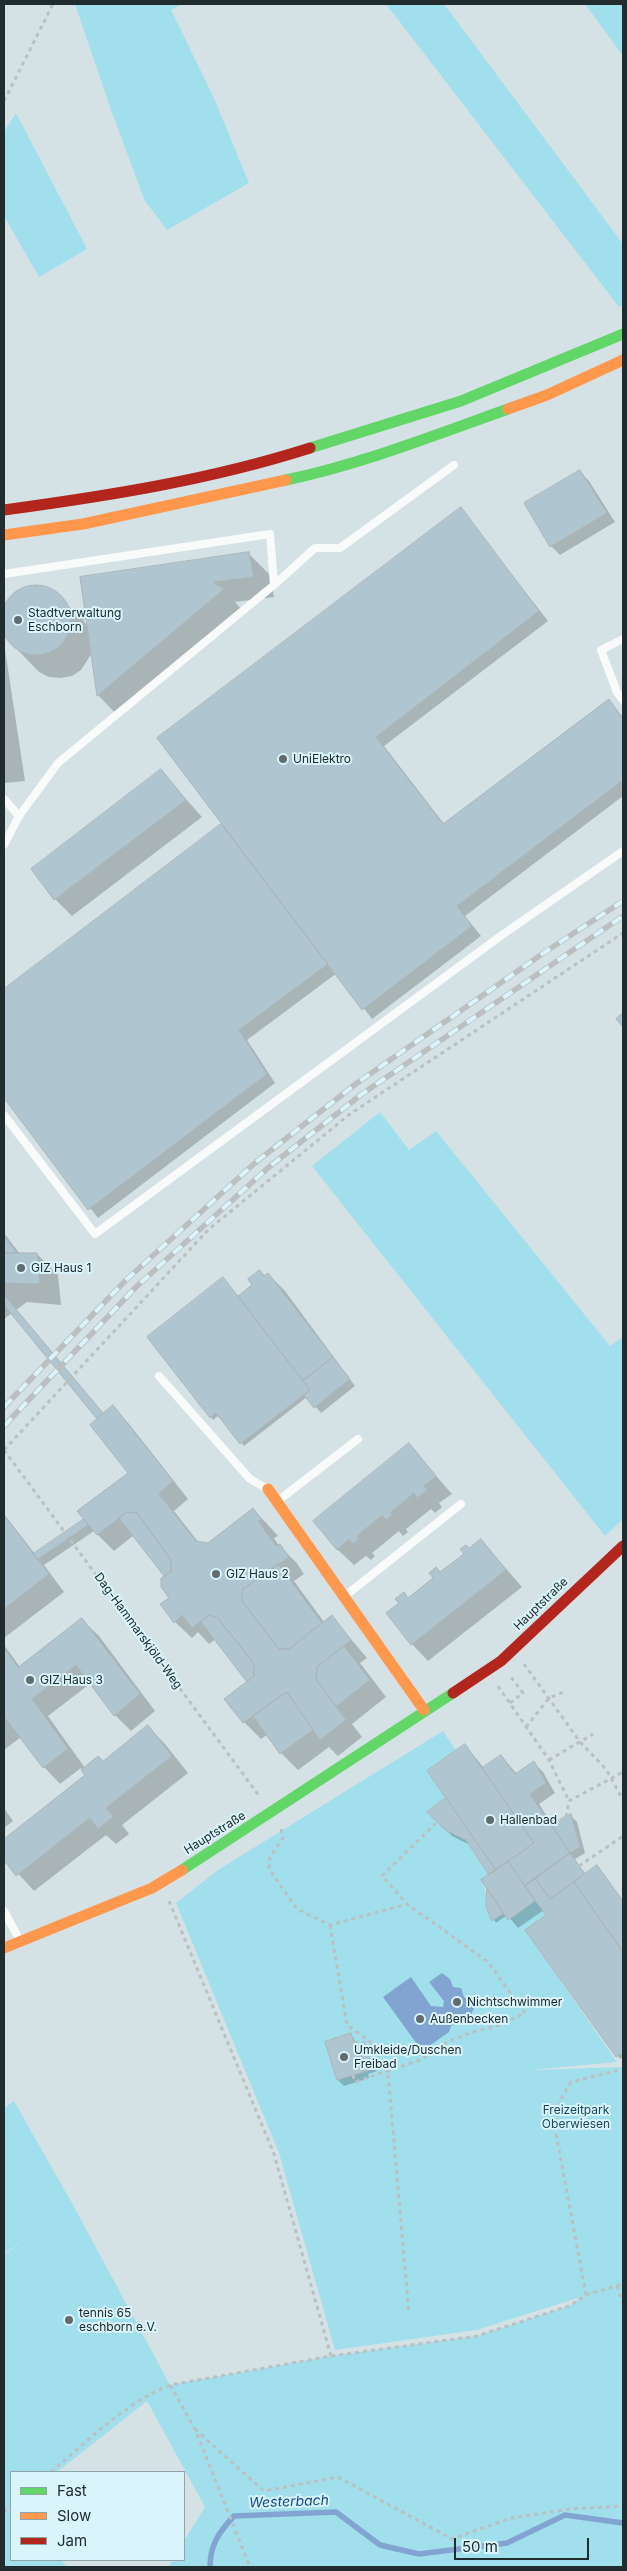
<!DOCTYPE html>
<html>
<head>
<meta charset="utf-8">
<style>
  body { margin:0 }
  #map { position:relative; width:627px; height:2571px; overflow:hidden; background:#d4e2e5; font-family:Inter,sans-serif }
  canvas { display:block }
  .frame { position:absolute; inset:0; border:5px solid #212c2e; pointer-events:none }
  .legend { position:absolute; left:10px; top:2471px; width:175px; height:90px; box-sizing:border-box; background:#d9f5fb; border:1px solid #8fa5a9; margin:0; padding:6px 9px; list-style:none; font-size:15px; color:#212c2e }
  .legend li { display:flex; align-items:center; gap:10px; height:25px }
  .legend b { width:25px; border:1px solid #8fa5a9 }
  .scale { position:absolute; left:454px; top:2538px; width:135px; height:22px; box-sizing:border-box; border:2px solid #212c2e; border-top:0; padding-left:6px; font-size:15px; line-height:18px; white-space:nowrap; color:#212c2e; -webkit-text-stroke:4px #d9f5fb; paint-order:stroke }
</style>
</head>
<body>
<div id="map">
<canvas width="627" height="2571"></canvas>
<div class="frame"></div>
<ul class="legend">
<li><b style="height:6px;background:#63d668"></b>Fast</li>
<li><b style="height:6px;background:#ff974d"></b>Slow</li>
<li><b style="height:6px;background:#b3261e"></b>Jam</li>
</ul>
<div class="scale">50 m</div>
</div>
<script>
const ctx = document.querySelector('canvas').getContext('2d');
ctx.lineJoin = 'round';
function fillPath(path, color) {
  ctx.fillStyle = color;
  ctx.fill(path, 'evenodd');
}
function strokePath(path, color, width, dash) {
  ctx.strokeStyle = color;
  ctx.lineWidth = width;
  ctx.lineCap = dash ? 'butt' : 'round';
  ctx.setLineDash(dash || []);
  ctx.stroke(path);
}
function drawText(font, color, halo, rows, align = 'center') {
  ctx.font = font + ' Inter,sans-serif';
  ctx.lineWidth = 4;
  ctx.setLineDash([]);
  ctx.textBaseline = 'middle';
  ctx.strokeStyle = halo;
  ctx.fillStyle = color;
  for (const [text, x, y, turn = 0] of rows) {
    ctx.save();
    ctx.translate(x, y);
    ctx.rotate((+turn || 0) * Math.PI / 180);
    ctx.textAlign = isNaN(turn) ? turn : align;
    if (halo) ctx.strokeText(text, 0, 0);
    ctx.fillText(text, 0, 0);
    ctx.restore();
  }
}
fillPath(new Path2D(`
  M75 4H182L171 10 213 96 249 183 167 230 145 201 111 110Z
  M386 4H444L623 244V305L619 307Z
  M585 4H623V56Z
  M16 113 87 249 39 277 4 216V132Z
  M380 1112 409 1150 436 1131 610 1346 623 1337V1519L605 1536 312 1166Z
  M443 1731 456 1750 427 1771 446 1798 427 1812 445 1830 466 1840 489 1875 481 1881C489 1892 485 1907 492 1921L504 1913 509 1920 535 1901 546 1915 526 1931 617 2062 530 2070 623 2067V2567H168L173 2560H184V2541L205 2507 147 2401 57 2472H11V2560H61L67 2567H4V2255L31 2235 4 2254V2108L14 2101 73 2205 170 2385 331 2356 477 2336 569 2306 584 2296 476 2330 335 2350 279 2153 176 1903 218 1870Z`), '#a1dfec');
fillPath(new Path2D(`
  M442 1973 450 1979 453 1987 461 1988 464 1997 475 2006 470 2017H463L451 2026 449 2032 422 2051 383 1997 411 1977 431 2006 443 2007 444 2001 429 1982Z`), '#82a4d1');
fillPath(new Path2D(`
  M580 472 589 481 615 522 560 555 551 546Z
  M460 509 548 621 384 746 444 824 609 701 623 717V796L465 916 481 936 372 1019 337 973 247 1040 275 1083 98 1218 4 1096V991L223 825Z
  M249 554 270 575 274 597 235 602 243 611 118 716 98 695 92 653 81 670 72 676 60 678 49 677 39 672 15 647 4 631V607L18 591 40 587 50 590 75 612 84 610 86 613ZM87 619 88 627 83 620Z
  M4 643 25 781 5 783 4 781Z
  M161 771 202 817 72 916 55 899 32 869Z
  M4 1233 20 1254H37L58 1275 61 1305 27 1302 16 1310 104 1415 113 1407 129 1424 188 1499 174 1511 199 1543 208 1544 253 1509 269 1526 278 1536 274 1538 279 1546 296 1562 304 1574 294 1581 324 1622 332 1617 367 1658 360 1663 386 1697 352 1724 362 1737 338 1756 329 1747 298 1770 281 1753 268 1734 261 1739 244 1722 226 1699 248 1682 216 1639 209 1644 198 1632 192 1638 175 1622 162 1605 170 1598 166 1576 134 1535 114 1551 94 1531 44 1565 64 1592 4 1638V1514L35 1554 85 1520 130 1473 99 1419 12 1313 4 1319Z
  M260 1272 265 1277 268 1274 285 1291 355 1386 321 1413 307 1397 244 1446 219 1415 213 1420 211 1417 238 1297 254 1285Z
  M409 1445 452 1494 439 1503 442 1507 435 1513 431 1509 406 1529 408 1532 403 1536 399 1531 372 1553 375 1556 371 1560 366 1556 354 1565 337 1549Z
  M481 1540 522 1587 428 1661 412 1644 400 1603 404 1593 409 1599Z
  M82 1620 99 1636 155 1711 131 1731 115 1715 91 1683 48 1716 85 1768 103 1763 148 1727 165 1744 188 1773 122 1825 129 1834 116 1844 106 1835 34 1891 4 1858V1841L87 1776 81 1768 60 1784 44 1767 21 1737 4 1750V1645L20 1667Z
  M465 1745 484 1768 501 1756 517 1774 534 1763 543 1772 555 1793 539 1804 553 1826 571 1816 577 1822 585 1853 575 1859 577 1863 586 1875 600 1870 623 1902V2057L620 2059 527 1931 548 1916 544 1910 518 1928 507 1915 496 1923 488 1907 491 1875 470 1845 452 1836 429 1812 448 1798Z
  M4 1808 13 1821 4 1828Z
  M351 2035 377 2071 368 2074 369 2078 344 2086 338 2080Z`), '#0003');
strokePath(new Path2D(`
  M210 2567C210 2545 219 2532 234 2516L336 2512 380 2545 419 2554 507 2543 565 2515 623 2523`), '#82a4d1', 5.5);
const building = new Path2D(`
  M580 470 607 513 550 547 524 503Z
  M461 507 539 611 376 737 443 824 609 699 623 719V780L457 906 472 926 362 1010 157 738Z
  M249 552 254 577 213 582 224 589 97 696 80 577Z
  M1 620a35 35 0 1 1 70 0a35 35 0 1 1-70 0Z
  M84 609 85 616 70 619 69 611Z
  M161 769 186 800 54 900 31 869Z
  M221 824 328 964 239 1030 267 1074 88 1210 4 1098V989Z
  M623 1013V1027L616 1019Z
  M4 1236 17 1253H4Z
  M4 1253H37L40 1284 4 1283Z
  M260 1270 264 1276 268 1273 333 1357 303 1381 238 1296 252 1285 248 1279Z
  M223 1277 310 1390 240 1444 216 1413 210 1418 147 1337Z
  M4 1295 103 1413 97 1419 4 1305Z
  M333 1357 350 1379 314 1408 304 1395 310 1390 303 1381Z
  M113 1405 173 1481 159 1494 196 1541 208 1543 253 1508 262 1520 258 1521 276 1546 280 1544 289 1557 242 1590V1601L279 1649H289L332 1615 351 1640 317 1667 316 1679 346 1720 320 1740 287 1692 243 1723 224 1699 254 1676V1664L218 1618 209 1615 192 1628 182 1615 174 1623 160 1604 169 1598 161 1587V1578L171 1572V1560L137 1513 127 1512 97 1535 77 1511 128 1473 90 1425Z
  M409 1443 436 1476 424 1486 427 1490 417 1498 414 1493 391 1512 392 1515 386 1520 382 1515 357 1536 359 1539 353 1544 349 1539 337 1550 313 1521Z
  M127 1512 137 1513 171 1560V1572L164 1576 119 1518Z
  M4 1515 49 1574 4 1609Z
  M84 1519 88 1525 37 1560 33 1554Z
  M481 1539 506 1570 411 1645 386 1613 399 1603 395 1599 404 1592 408 1598 433 1578 429 1573 436 1567 440 1572 464 1554 460 1549 466 1545 469 1548Z
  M278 1564 322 1623 289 1649H279L242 1601V1590Z
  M209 1615 218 1618 254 1664V1676L247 1682 201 1622Z
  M82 1618 140 1694 114 1716 76 1665 32 1699 68 1749 43 1768 6 1719 4 1721V1648L18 1667Z
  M344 1646 370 1680 336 1707 316 1679 317 1667Z
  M287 1692 313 1730 280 1754 253 1716Z
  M148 1725 172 1756 106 1808 113 1817 98 1829 90 1818 16 1876 4 1860V1839L85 1775 81 1770 98 1756 103 1761Z
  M465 1744 534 1843 496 1870 427 1771Z
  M501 1755 515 1774 534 1761 546 1783 530 1794 570 1853 525 1886 508 1861 534 1843 482 1768Z
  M446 1798 496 1870 489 1875 466 1840 445 1830 427 1812Z
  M571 1814 580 1847 570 1853 551 1825Z
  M570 1853 585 1874 550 1899 535 1878Z
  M508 1861 535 1901 508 1920 481 1880Z
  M597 1865 623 1901V1952L574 1882Z
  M535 1878 550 1899 574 1882 623 1952V2053L616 2057 525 1930 546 1915 525 1886Z
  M487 1889 504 1913 492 1921 486 1907Z
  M351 2033 364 2072 337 2080 325 2042Z
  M354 2042 367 2054 375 2068 364 2072Z`);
fillPath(building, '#afc5d0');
strokePath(building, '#abb5b8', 1);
strokePath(new Path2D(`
  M4 101 53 4
  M4 1450 208 1230 350 1114 623 933
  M4 1450 260 1797
  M524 1664 580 1742 606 1769 623 1800
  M498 1686 549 1760 569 1801
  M510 1703 523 1693 511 1677
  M526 1727 549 1698 564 1692
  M549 1760 593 1734
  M566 1817 569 1801 623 1772
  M281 1829 283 1838 270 1857 269 1869 297 1909 330 1925 407 1904
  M579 1866 623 1836
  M169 1901 274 2154 331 2356
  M330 1925 347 2025 372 2043 388 2073 409 2314
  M354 2042 371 2043
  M353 2075 355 2082 420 2060 449 2041 476 2031 500 2025 525 2013 488 1962 407 1904 382 1876 436 1823
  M617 2286 623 2304
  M586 2295 554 2123 561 2099 571 2082 623 2069
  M170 2385 195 2429 250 2567
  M195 2429 264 2491 338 2477 452 2539 511 2518 570 2509 623 2506
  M51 2472C88 2441 125 2403 170 2385L331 2356 477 2336 569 2306 586 2295 623 2284
  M4 2512 11 2505`), '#bbc1c2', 3, [4, 4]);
strokePath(new Path2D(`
  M4 574 270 534 274 585 58 763 19 816 4 845
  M274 585 315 548H340L454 465
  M623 639 601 650 617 692 623 700
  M4 799 19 816
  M4 1115 95 1234 502 935 623 851
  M159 1376 250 1479 266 1488
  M279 1500 358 1439
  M345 1596 461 1504
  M4 1911 19 1939`), '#f9fbfb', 8);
strokePath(new Path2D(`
  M310 448 461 401 623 334
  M286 480C362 464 435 435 508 409
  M182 1870 453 1693`), '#63d668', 11);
strokePath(new Path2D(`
  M508 409 547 395 623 360
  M4 535 83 524 286 480
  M268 1489 424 1710
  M4 1948 152 1888 182 1870`), '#ff974d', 11);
strokePath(new Path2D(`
  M4 510C107 496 210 480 310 448
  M453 1693 501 1661 623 1546`), '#b3261e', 11);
const rail = new Path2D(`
  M4 1407 126 1280 256 1162 357 1083 545 952 623 901
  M4 1426 136 1287 269 1167 362 1094 623 916`);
strokePath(rail, '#bbbfc0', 5.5);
strokePath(rail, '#d9f5fb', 4, [11]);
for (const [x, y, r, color] of [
  [18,620,5,"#606c6e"],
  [283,759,5,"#606c6e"],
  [21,1268,5,"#606c6e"],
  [216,1574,5,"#606c6e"],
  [30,1680,5,"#606c6e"],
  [490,1820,5,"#606c6e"],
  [457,2002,5,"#606c6e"],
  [420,2019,5,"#606c6e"],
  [344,2057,5,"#606c6e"],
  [69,2320,5,"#606c6e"]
]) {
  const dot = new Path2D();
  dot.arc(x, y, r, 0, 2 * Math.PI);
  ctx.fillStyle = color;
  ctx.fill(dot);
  strokePath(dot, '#d9f5fb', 2);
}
drawText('12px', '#212c2e', '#d9f5fb', [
  ["Stadtverwaltung",28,613],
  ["Eschborn",28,627],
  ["UniElektro",293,759],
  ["GIZ Haus 1",31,1268],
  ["GIZ Haus 2",226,1574],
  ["GIZ Haus 3",40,1680],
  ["Hallenbad",500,1820],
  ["Nichtschwimmer",467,2002],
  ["Außenbecken",430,2019],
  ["Umkleide/Duschen",354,2050],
  ["Freibad",354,2064],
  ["tennis 65",79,2313],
  ["eschborn e.V.",79,2327]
], 'left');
drawText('12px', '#212c2e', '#d9f5fb', [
  ["Hauptstraße",541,1604,-44],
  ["Dag-Hammarskjöld-Weg",138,1631,54],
  ["Hauptstraße",215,1833,-32]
]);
drawText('12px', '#174a54', '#d9f5fb', [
  ["Freizeitpark",576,2110],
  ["Oberwiesen",576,2124]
]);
drawText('italic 14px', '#144996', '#d9f5fb', [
  ["Westerbach",289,2502,-2]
]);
</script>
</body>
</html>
